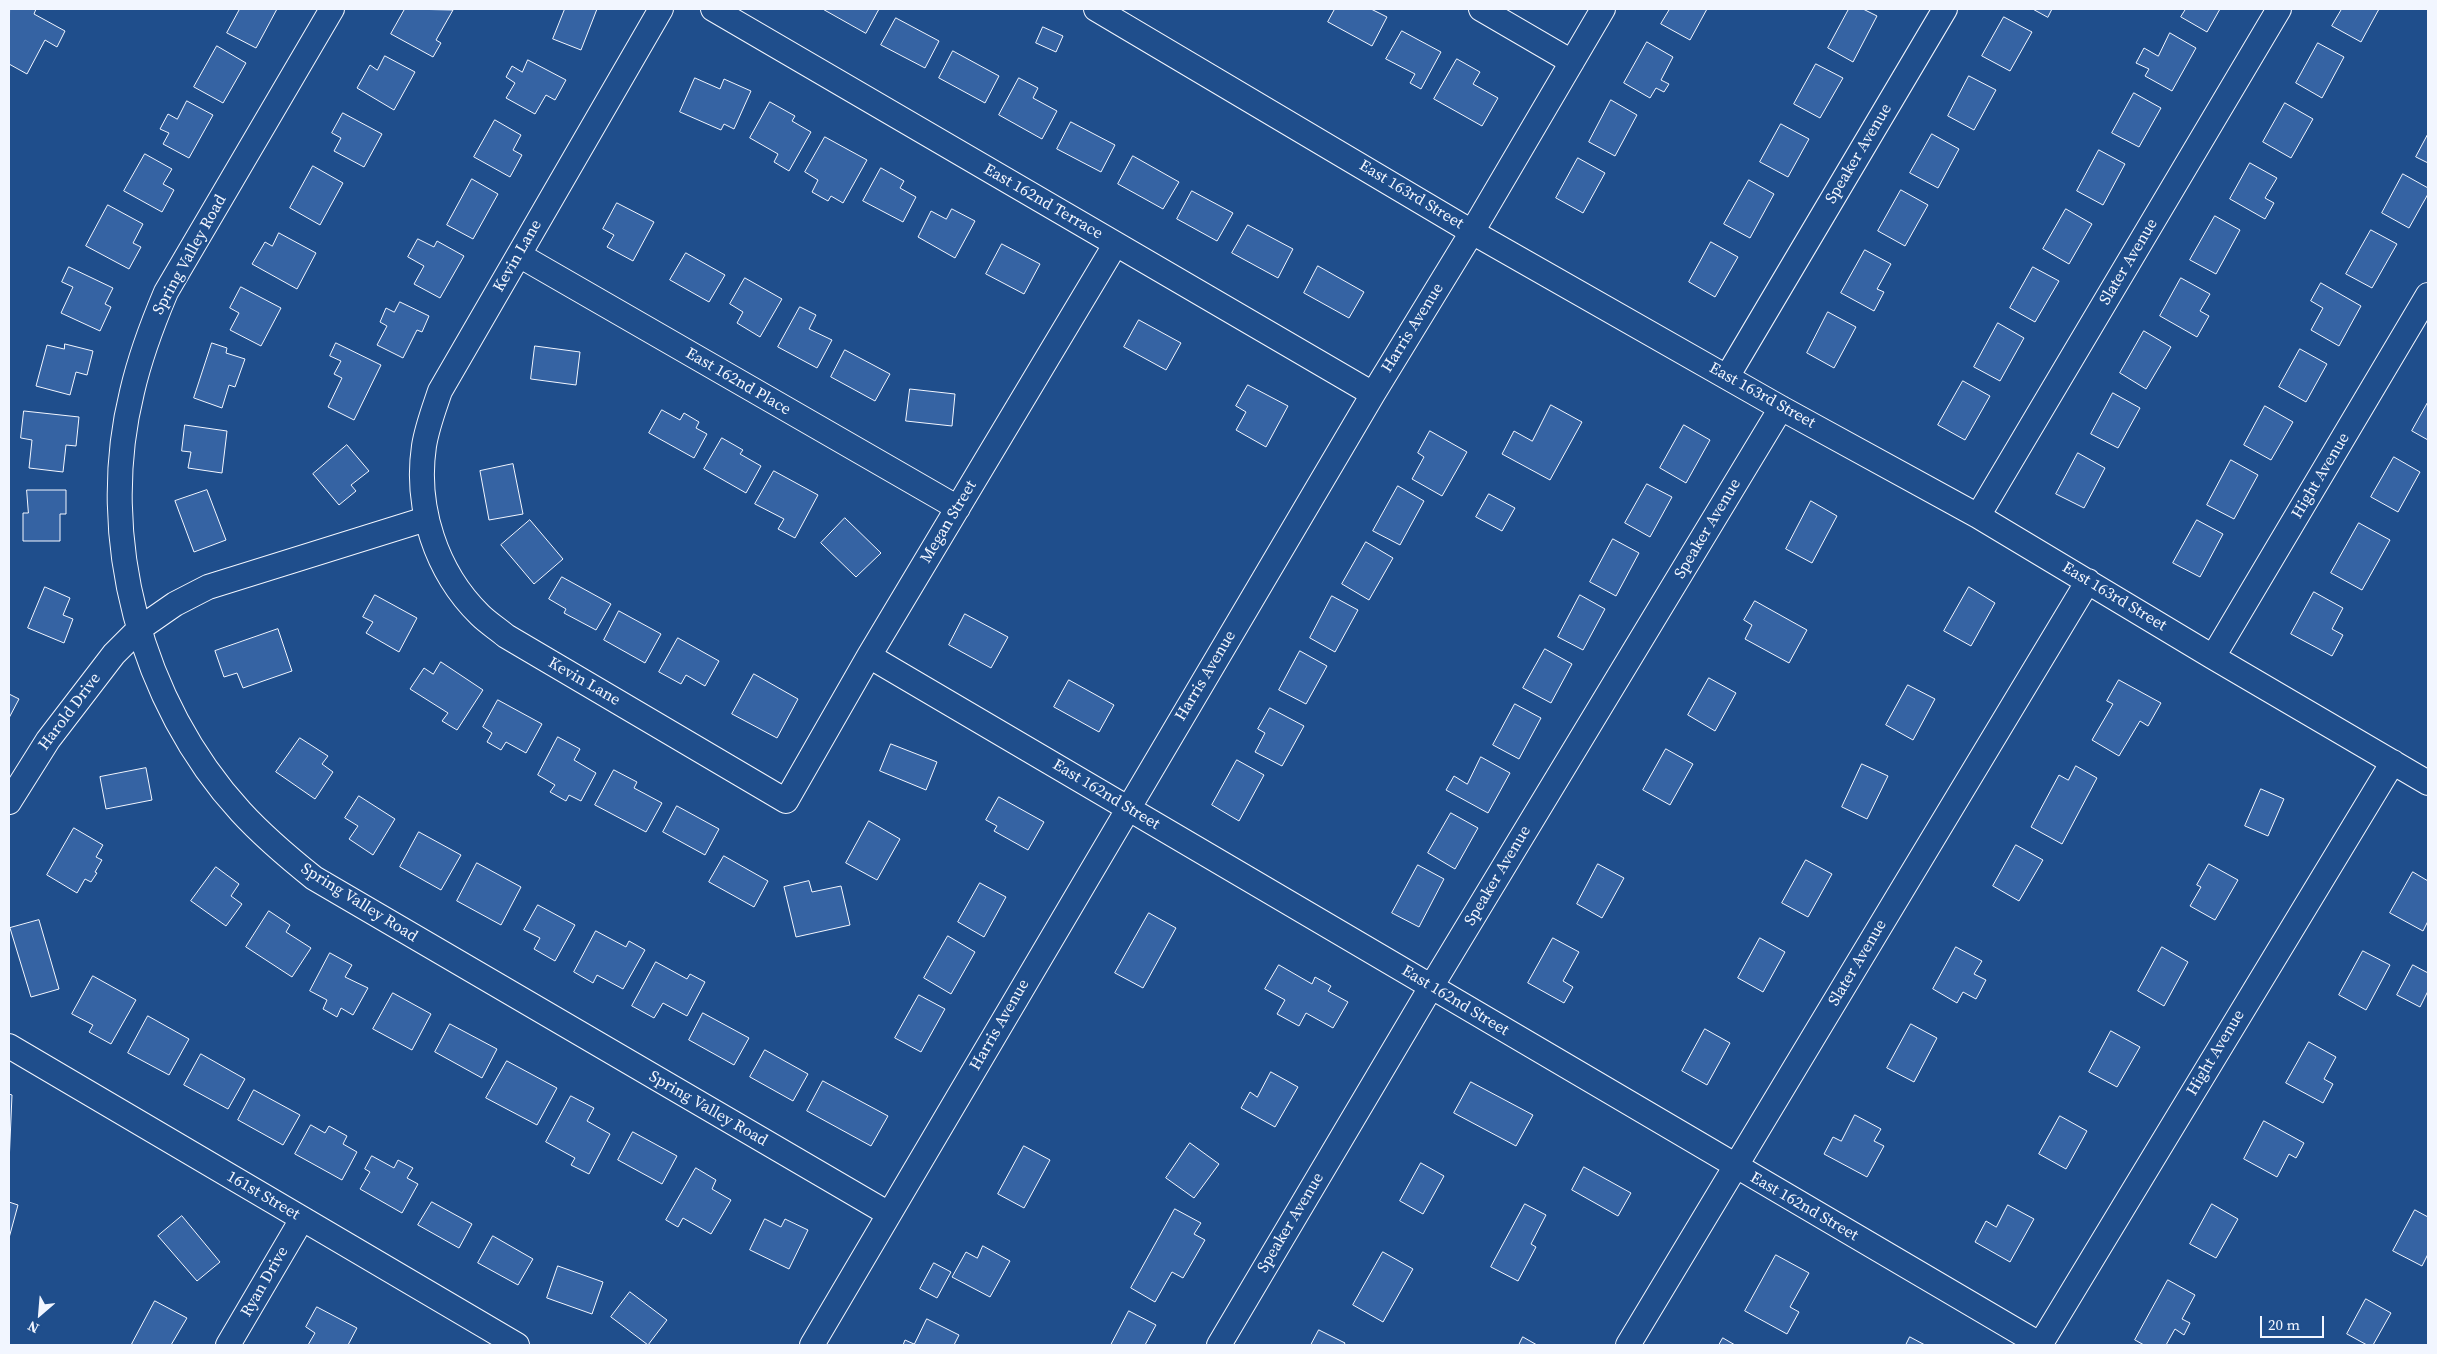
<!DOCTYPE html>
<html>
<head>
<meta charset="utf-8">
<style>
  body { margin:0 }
  #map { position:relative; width:2437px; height:1354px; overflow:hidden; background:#1f4e8c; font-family:"Source Serif 4",serif }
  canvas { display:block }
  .frame { position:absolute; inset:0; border:10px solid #f2f6ff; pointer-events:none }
  .north { position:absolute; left:15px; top:1289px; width:50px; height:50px; -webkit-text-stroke:4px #1f4e8c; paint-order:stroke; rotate:207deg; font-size:14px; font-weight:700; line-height:20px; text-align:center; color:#f2f6ff }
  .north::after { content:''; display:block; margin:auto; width:18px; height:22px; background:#f2f6ff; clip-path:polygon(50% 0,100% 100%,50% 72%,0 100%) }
  .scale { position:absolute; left:2260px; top:1316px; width:64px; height:22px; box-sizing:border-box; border:2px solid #f2f6ff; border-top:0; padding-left:6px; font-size:15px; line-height:18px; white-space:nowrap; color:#f2f6ff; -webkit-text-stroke:4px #1f4e8c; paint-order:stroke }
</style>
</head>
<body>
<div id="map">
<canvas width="2437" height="1354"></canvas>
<div class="frame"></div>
<div class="north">N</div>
<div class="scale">20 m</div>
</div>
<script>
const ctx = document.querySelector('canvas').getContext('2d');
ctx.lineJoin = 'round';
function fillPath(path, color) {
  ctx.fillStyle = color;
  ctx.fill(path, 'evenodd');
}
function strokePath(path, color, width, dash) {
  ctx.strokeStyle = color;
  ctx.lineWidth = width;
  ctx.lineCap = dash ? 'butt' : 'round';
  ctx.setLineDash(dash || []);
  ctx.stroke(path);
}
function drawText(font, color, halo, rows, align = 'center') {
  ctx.font = font + ' "Source Serif 4",serif';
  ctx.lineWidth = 4;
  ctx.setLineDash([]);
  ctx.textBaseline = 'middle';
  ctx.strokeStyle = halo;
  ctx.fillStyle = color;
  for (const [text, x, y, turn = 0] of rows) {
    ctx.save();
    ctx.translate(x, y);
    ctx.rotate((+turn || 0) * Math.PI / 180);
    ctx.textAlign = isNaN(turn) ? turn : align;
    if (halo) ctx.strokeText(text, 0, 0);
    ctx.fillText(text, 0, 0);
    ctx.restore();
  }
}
const building = new Path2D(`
  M10 9H36L34 14 65 31 57 47 45 40 27 74 9 64Z
  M240 9H277L256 48 227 33Z
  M405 9 453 10 436 40 441 43 433 57 391 34Z
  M565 9H597L581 50 553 39Z
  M823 9H879L866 33Z
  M1335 9H1371L1387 17 1372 46 1328 22Z
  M1670 9H1707L1690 40 1661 24Z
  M1849 9H1863L1877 16 1853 62 1828 48Z
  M2033 9H2052L2048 17Z
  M2186 9H2220L2207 32 2181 17Z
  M2342 9H2379L2361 42 2332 26Z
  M2004 17 2032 32 2010 71 1982 56Z
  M896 18 939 41 925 68 881 45Z
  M1043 27 1063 36 1056 52 1036 43Z
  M1402 31 1441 52 1421 89 1410 83 1415 74 1386 59Z
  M2170 33 2196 48 2172 91 2145 76 2149 69 2136 63 2144 48 2158 56Z
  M1647 42 1673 57 1661 80 1669 84 1664 92 1656 88 1650 98 1624 83Z
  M2318 43 2344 57 2322 98 2296 83Z
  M217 46 246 63 223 103 194 87Z
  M953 51 999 76 985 103 939 78Z
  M385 56 415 72 394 110 357 88 370 65 377 70Z
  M1457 59 1480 72 1473 84 1498 98 1482 126 1434 99Z
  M528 60 566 80 555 100 546 95 535 114 506 98 515 83 506 77 512 66 522 72Z
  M1816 64 1843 78 1820 118 1794 104Z
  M1969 76 1996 90 1974 130 1948 116Z
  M695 78 720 89 724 79 751 91 734 129 724 124 721 130 680 112Z
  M1019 78 1038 88 1033 98 1057 111 1042 139 999 115Z
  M2134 93 2161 108 2139 147 2112 133Z
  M1611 100 1637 115 1615 156 1589 142Z
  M187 101 213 115 189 158 163 144 169 133 160 129 168 114 177 119Z
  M770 102 795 116 792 121 811 132 789 171 774 162 778 154 750 138Z
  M2285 103 2313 119 2291 158 2263 142Z
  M343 113 382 134 364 167 334 151 341 138 332 133Z
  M495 120 521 135 513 150 522 155 510 177 474 157Z
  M1071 122 1115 145 1101 172 1057 149Z
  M1781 124 1809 139 1788 177 1760 162Z
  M1932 134 1959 149 1938 188 1910 173Z
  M2428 134V163L2416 157Z
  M825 137 867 160 843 203 831 196 828 201 812 192 818 180 805 172Z
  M2099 150 2125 164 2103 205 2077 191Z
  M145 154 172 169 163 184 174 190 162 212 124 191Z
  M1133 156 1179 182 1163 209 1118 184Z
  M1578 158 1605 173 1583 213 1556 198Z
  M2250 163 2277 178 2265 198 2274 203 2265 219 2230 199Z
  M313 166 343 183 320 225 290 208Z
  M881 168 904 181 900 188 916 197 903 222 863 201Z
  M2403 174 2428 188V194L2409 228 2382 213Z
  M472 179 498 194 473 239 447 225Z
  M1749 180 1774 194 1750 238 1724 224Z
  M1901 190 1928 205 1905 246 1878 231Z
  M1192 191 1233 213 1217 241 1177 219Z
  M617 203 654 222 633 261 607 247 614 235 603 229Z
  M108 205 143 224 133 243 141 247 129 269 86 246Z
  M952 209 975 221 955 258 918 237 931 211 946 219Z
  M2066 209 2092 224 2069 264 2043 249Z
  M2215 216 2240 230 2216 274 2190 260Z
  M1248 225 1293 249 1278 278 1232 253Z
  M2371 230 2397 244 2372 288 2346 274Z
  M279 233 316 253 297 289 252 264 265 242 272 246Z
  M418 239 434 247 437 241 464 256 440 298 414 284 424 266 408 257Z
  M1711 242 1738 257 1715 297 1689 282Z
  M1002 244 1040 264 1024 294 986 274Z
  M1865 250 1891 264 1877 289 1884 292 1874 311 1841 293Z
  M686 253 725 275 709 302 670 280Z
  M1318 266 1364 292 1349 318 1304 293Z
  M69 267 113 288 105 304 111 307 100 331 61 313 73 287 62 282Z
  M2033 267 2059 281 2035 322 2010 308Z
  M745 278 782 299 760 337 737 323 743 312 730 304Z
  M2181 278 2210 294 2200 311 2209 316 2197 337 2160 316Z
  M2321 283 2361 306 2339 346 2311 330 2323 308 2311 301Z
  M241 287 281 308 261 346 230 330 239 313 230 308Z
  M400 302 429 316 422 332 417 330 403 358 377 345 387 326 380 322 386 308 394 312Z
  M800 307 816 315 809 329 832 340 817 368 778 347Z
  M1828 312 1856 327 1834 368 1807 353Z
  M1139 320 1181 343 1166 370 1124 347Z
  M1998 323 2024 338 2000 381 1974 367Z
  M2144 331 2171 347 2146 389 2120 373Z
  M212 343 227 348 226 353 245 359 235 387 229 385 222 408 194 398Z
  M336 343 381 365 354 420 328 407 342 378 334 374 341 361 330 356Z
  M65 344 93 351 87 375 76 372 70 395 36 386 47 345 64 349Z
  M535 346 580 352 576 385 531 379Z
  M2300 349 2327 364 2306 402 2279 387Z
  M845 350 890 374 875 401 831 377Z
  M1963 381 1990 396 1965 440 1938 425Z
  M1248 385 1288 406 1266 447 1236 430 1246 412 1236 406Z
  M910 389 955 394 952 426 906 421Z
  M2113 393 2140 408 2118 448 2091 434Z
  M2428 402V440L2412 431Z
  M1551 405 1582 422 1550 480 1502 454 1514 431 1532 441Z
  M2265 406 2293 422 2271 460 2244 445Z
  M662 410 680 420 684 413 699 422 696 428 707 434 694 458 649 433Z
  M24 411 79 417 76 446 66 445 63 472 29 468 32 440 21 438Z
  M185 425 227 431 222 473 188 468 191 452 182 451Z
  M1684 425 1710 440 1686 483 1660 468Z
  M1430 431 1467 452 1442 496 1412 479 1424 457 1418 453Z
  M722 438 743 450 740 454 761 466 746 493 704 469Z
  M347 445 369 471 351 485 356 491 339 505 313 474Z
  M2078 453 2105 468 2084 508 2056 494Z
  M2394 457 2420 472 2398 512 2371 497Z
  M2231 460 2258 475 2234 519 2207 505Z
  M513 464 523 514 489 520 480 471Z
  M774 471 818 495 795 538 778 529 784 519 755 504Z
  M1647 484 1672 497 1650 537 1625 523Z
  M1398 486 1424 501 1400 545 1373 531Z
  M27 490H66V514H60V541H23V513H28Z
  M207 490 226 540 194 552 175 501Z
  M1489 494 1515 508 1502 531 1476 517Z
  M1811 501 1837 516 1812 563 1786 549Z
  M845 518 881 553 856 577 821 543Z
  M530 520 563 559 534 584 501 545Z
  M2197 520 2223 534 2200 577 2173 563Z
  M2359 523 2390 540 2362 590 2331 573Z
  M1613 539 1639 553 1616 596 1590 582Z
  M1366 542 1393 558 1369 600 1342 584Z
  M562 577 611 604 596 630 564 613 566 609 549 599Z
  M45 587 70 598 63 615 73 619 64 643 28 628Z
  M1969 587 1995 603 1971 646 1944 631Z
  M2314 592 2343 608 2332 629 2343 635 2332 656 2291 634Z
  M375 595 417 618 399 652 366 633 373 622 363 617Z
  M1580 595 1605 609 1583 650 1558 637Z
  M1332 596 1358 610 1335 652 1310 638Z
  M1755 601 1807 630 1789 663 1745 639 1752 625 1744 620Z
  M619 611 661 634 645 663 604 640Z
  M965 614 1008 637 991 668 949 645Z
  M278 629 292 671 243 688 237 673 224 677 215 651Z
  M678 638 719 661 705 686 686 675 681 684 659 672Z
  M1545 649 1572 664 1551 703 1523 688Z
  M1300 651 1327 666 1306 704 1279 690Z
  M441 662 483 690 457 730 442 721 448 713 410 689 424 668 433 674Z
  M754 674 798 699 777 738 732 714Z
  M1709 678 1736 693 1715 731 1688 715Z
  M1069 680 1114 705 1099 732 1054 707Z
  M2119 680 2161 703 2148 726 2140 721 2119 756 2092 740 2113 704 2107 701Z
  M1908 685 1935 699 1913 740 1886 725Z
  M9 694 19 699 9 718Z
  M498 700 542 724 526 753 506 742 501 750 487 742 492 733 483 727Z
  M1515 704 1541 718 1519 759 1493 745Z
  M1270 708 1304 726 1282 766 1255 752 1265 733 1258 729Z
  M558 737 580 749 574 760 596 773 581 801 569 795 566 801 550 792 555 785 538 775Z
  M300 738 328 756 322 764 333 772 315 799 276 772Z
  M891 744 937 762 926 790 880 771Z
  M1666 749 1693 764 1670 805 1643 790Z
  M1481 757 1510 773 1488 813 1446 790 1454 776 1467 784Z
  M1237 760 1264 775 1239 821 1212 805Z
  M1862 764 1888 776 1867 819 1842 807Z
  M2076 766 2097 778 2062 844 2031 827 2059 775 2068 780Z
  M146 768 152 800 106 809 100 777Z
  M614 770 637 782 634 788 662 803 646 832 595 805Z
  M2261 789 2284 799 2268 836 2245 826Z
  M359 796 395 819 373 855 349 839 358 826 345 818Z
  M999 797 1044 822 1028 850 994 831 997 826 986 820Z
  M677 806 719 829 705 855 663 832Z
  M1451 813 1478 828 1455 869 1428 853Z
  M869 821 900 839 877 880 846 863Z
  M74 828 103 845 96 857 102 860 95 872 97 873 91 882 85 879 77 893 47 875Z
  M419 832 461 855 441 890 400 867Z
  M2016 845 2043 860 2019 901 1993 886Z
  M724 856 768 881 754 907 709 882Z
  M1806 860 1832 874 1808 917 1782 903Z
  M477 863 521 887 501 925 457 901Z
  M1598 864 1624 878 1602 918 1577 904Z
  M2209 864 2238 880 2215 920 2190 906 2201 887 2197 885Z
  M1418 865 1444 879 1419 927 1392 913Z
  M216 867 239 884 231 896 242 904 226 926 191 901Z
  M2413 872 2428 881V921L2423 931 2390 913Z
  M809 881 812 892 841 886 850 925 796 937 784 887Z
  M980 883 1006 897 984 937 958 922Z
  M538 905 575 925 555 961 534 949 540 938 524 930Z
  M269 911 290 925 286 932 311 948 292 977 246 947Z
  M1149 913 1176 928 1143 988 1115 973Z
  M39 920 59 989 31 997 10 928Z
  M596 931 626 947 629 941 645 950 623 989 597 975 593 983 574 972Z
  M948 936 975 952 951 994 924 978Z
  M1553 938 1579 952 1563 981 1573 987 1564 1003 1528 983Z
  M1760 938 1785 952 1763 992 1738 978Z
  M1956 947 1982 961 1974 974 1986 980 1976 999 1963 992 1957 1003 1933 989Z
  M2162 947 2188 962 2164 1006 2138 991Z
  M2363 951 2390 965 2366 1010 2339 995Z
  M330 953 352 965 345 977 368 988 353 1015 341 1008 337 1017 323 1009 327 1000 310 991Z
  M656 962 687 979 690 974 705 982 687 1016 663 1003 654 1018 632 1006Z
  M1279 965 1312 984 1315 977 1331 986 1328 991 1348 1002 1333 1028 1306 1013 1299 1026 1277 1014 1285 1000 1265 989Z
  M2413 965 2428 973V991L2420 1007 2397 995Z
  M93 976 136 1000 111 1044 89 1032 93 1025 72 1014Z
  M393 993 431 1014 412 1050 373 1029Z
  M919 995 945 1009 921 1052 895 1038Z
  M703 1013 749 1038 734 1065 689 1040Z
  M148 1016 189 1039 169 1075 128 1053Z
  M450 1024 497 1049 482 1078 435 1052Z
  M1911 1024 1937 1038 1914 1082 1887 1068Z
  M1705 1029 1730 1043 1707 1085 1682 1071Z
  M2111 1031 2140 1047 2117 1087 2089 1072Z
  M2309 1042 2336 1057 2324 1079 2333 1084 2323 1103 2286 1083Z
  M765 1050 808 1074 793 1101 750 1077Z
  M201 1054 245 1079 228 1109 184 1085Z
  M507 1061 557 1088 537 1125 486 1098Z
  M1271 1072 1298 1087 1275 1127 1241 1108 1250 1092 1257 1097Z
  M823 1081 888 1116 871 1146 807 1111Z
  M1471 1082 1533 1115 1516 1146 1454 1113Z
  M254 1090 300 1115 283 1145 238 1120Z
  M9 1094 12 1095 9 1164Z
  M571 1096 594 1108 587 1121 610 1134 589 1174 571 1165 575 1158 546 1142Z
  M1855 1115 1881 1129 1874 1141 1884 1146 1867 1177 1824 1154 1833 1137 1841 1141Z
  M2060 1116 2087 1131 2066 1169 2039 1154Z
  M2264 1121 2304 1143 2296 1158 2289 1154 2277 1177 2244 1159Z
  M311 1125 325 1133 329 1126 347 1136 343 1144 357 1152 342 1180 295 1154Z
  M633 1132 677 1156 662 1184 618 1160Z
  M1190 1143 1219 1164 1194 1198 1166 1178Z
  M1024 1146 1050 1160 1024 1208 998 1194Z
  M372 1156 394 1168 398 1160 413 1168 407 1178 418 1184 402 1213 360 1189 370 1172 365 1169Z
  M1421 1163 1444 1176 1423 1214 1400 1201Z
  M1584 1167 1631 1193 1618 1216 1572 1190Z
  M696 1168 716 1180 712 1189 731 1200 711 1234 683 1218 678 1227 666 1220Z
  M9 1202 18 1205 9 1238Z
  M432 1202 472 1224 459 1248 418 1225Z
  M1525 1204 1546 1215 1531 1244 1536 1247 1518 1281 1491 1267Z
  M2212 1204 2238 1219 2216 1258 2190 1244Z
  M2008 1205 2034 1219 2010 1262 1975 1242 1986 1221 1996 1227Z
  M1175 1209 1201 1223 1194 1234 1205 1240 1183 1278 1172 1272 1155 1302 1131 1288Z
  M2415 1210 2428 1217V1254L2422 1266 2393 1251Z
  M182 1216 220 1262 197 1281 158 1236Z
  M765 1219 781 1227 785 1219 808 1230 789 1269 750 1250Z
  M493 1236 533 1259 518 1285 478 1263Z
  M983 1246 1010 1261 990 1297 952 1277 966 1252 977 1258Z
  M1383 1252 1413 1269 1383 1322 1353 1305Z
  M1776 1255 1809 1273 1790 1307 1799 1312 1787 1334 1745 1311Z
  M934 1263 951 1272 937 1298 920 1289Z
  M558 1266 603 1282 592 1314 547 1298Z
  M2168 1280 2195 1295 2182 1319 2190 1323 2184 1335 2175 1329 2166 1345H2144L2135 1340Z
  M630 1292 667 1320 648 1345 611 1317Z
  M2366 1299 2391 1313 2373 1345H2367L2347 1334Z
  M155 1301 187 1318 171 1345H134L132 1344Z
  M317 1307 357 1328 348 1345H308L315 1333 306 1327Z
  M1129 1311 1156 1325 1145 1345H1111Z
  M927 1319 959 1335 954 1345H903L905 1340 914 1344Z
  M1319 1330 1345 1343 1344 1345H1311Z
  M1523 1337 1537 1345H1519Z
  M1910 1337 1925 1345H1906Z
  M1723 1338 1735 1345H1719Z`);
fillPath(building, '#3563a3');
strokePath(building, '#f2f6ff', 1);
const minor = new Path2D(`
  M332 9 166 292C152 325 140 357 132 392 96 537 141 703 241 812 264 837 289 858 314 878L889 1214
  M661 9 440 391C434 409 427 427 424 446 415 507 436 572 480 615 488 623 498 629 506 636L786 801 869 656 1115 245
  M713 9 1373 394
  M1096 9 1472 232 1781 408 1978 516 2213 657 2428 783
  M1481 9 1572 62
  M519 255 958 508
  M1727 377 1945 9
  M1978 516 2279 9
  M869 656 2041 1345
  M2213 657 2428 295
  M9 802 48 740 114 654 139 629 175 604 208 587 426 519
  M9 1046 517 1345
  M228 1345 302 1219
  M812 1345 1373 394 1472 232 1603 9
  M1219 1345 1431 987 1781 408
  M1628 1345 2088 581
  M2040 1345 2393 762`);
strokePath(minor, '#f2f6ff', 26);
strokePath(minor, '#1f4e8c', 24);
drawText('16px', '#f2f6ff', '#1f4e8c', [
  ["Speaker Avenue",1859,154,-59],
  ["East 163rd Street",1411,195,31],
  ["East 162nd Terrace",1043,202,30],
  ["Spring Valley Road",190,255,-61],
  ["Kevin Lane",518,256,-60],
  ["Slater Avenue",2129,262,-59],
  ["Harris Avenue",1413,328,-58],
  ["East 162nd Place",738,382,30],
  ["East 163rd Street",1762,396,29],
  ["Hight Avenue",2321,476,-59],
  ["Megan Street",949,522,-59],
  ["Speaker Avenue",1708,529,-59],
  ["East 163rd Street",2114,597,31],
  ["Harris Avenue",1206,676,-59],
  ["Kevin Lane",584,682,30],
  ["Harold Drive",70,712,-53],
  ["East 162nd Street",1106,795,31],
  ["Speaker Avenue",1498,876,-59],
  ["Spring Valley Road",359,903,32],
  ["Slater Avenue",1858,963,-59],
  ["East 162nd Street",1455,1001,31],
  ["Harris Avenue",1000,1025,-60],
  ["Hight Avenue",2216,1053,-59],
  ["Spring Valley Road",708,1109,30],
  ["161st Street",263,1196,30],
  ["East 162nd Street",1804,1207,30],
  ["Speaker Avenue",1291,1223,-59],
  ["Ryan Drive",265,1282,-60]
]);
</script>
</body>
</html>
